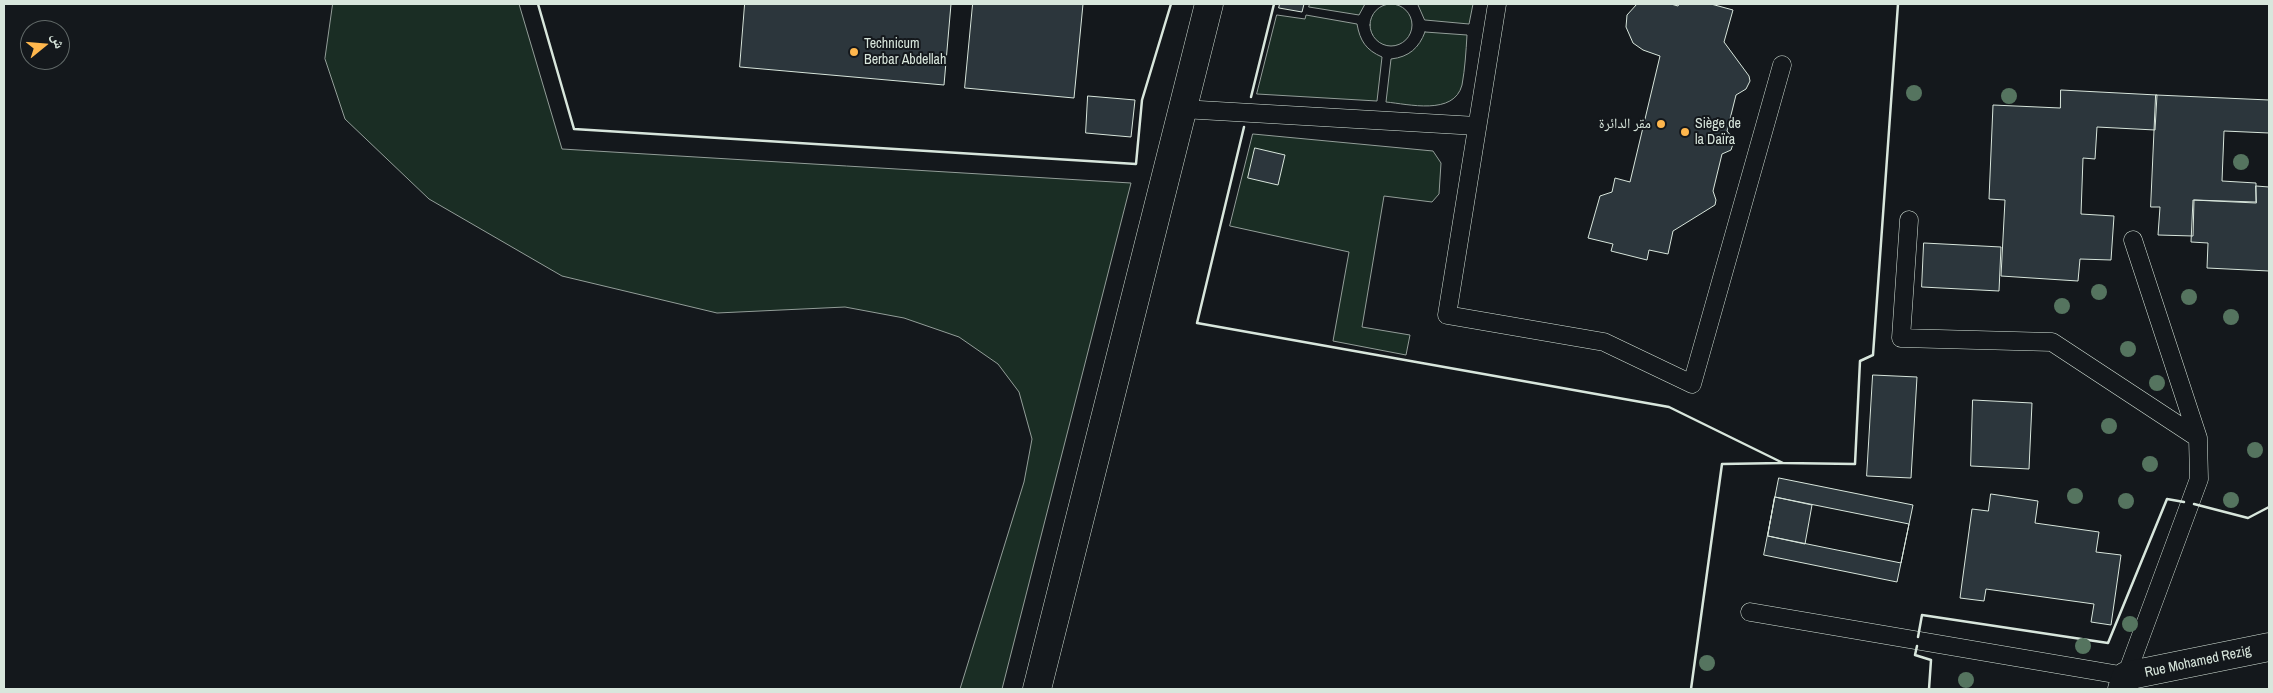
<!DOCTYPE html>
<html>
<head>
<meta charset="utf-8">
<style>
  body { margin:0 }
  #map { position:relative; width:2273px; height:693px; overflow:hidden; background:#14181c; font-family:"Archivo Narrow","Noto Naskh Arabic",sans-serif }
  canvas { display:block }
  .frame { position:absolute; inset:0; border:5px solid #d8e6dc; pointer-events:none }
  .north { position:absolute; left:20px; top:20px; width:50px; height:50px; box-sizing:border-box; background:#14181c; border:1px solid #626a69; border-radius:50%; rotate:73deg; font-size:14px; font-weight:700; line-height:20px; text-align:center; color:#d8e6dc }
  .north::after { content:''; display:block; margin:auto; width:18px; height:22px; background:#ffb74d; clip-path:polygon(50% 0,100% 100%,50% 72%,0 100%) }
</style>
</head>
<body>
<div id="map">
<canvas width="2273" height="693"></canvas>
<div class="frame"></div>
<div class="north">ش</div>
</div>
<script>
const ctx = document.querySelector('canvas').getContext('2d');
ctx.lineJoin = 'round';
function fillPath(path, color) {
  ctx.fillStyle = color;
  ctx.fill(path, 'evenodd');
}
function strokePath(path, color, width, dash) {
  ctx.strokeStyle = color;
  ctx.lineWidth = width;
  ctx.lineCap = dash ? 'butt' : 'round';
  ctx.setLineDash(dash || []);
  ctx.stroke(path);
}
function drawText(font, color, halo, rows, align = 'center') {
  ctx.font = font + ' "Archivo Narrow","Noto Naskh Arabic",sans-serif';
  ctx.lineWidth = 4;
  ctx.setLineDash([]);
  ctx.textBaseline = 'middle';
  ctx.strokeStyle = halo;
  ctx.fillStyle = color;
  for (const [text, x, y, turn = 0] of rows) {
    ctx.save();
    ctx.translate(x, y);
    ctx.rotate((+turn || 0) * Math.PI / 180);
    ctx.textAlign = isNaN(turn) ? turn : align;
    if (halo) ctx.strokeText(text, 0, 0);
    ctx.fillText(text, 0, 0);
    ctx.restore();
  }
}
const green = new Path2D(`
  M333 4H519L562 149 1131 183 1002 689H960L1024 482 1032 439 1019 392 998 364 959 337 904 318 845 307 717 313 562 276 429 199 345 119 325 59Z
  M1310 4H1365L1359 15 1309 7Z
  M1418 4H1473L1469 24 1425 20Z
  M1370 25a21 21 0 1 1 42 0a21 21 0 1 1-42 0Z
  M1277 15 1305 19 1306 15 1357 24C1360 41 1366 50 1382 57L1377 101 1257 94Z
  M1425 32 1467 35C1466 51 1465 69 1462 85 1454 116 1408 104 1386 102L1391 59C1409 57 1419 48 1425 32Z
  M1253 134 1433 151 1441 163 1439 194 1432 202 1384 196 1362 327 1410 335 1406 355 1333 341 1349 252 1230 226Z`);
fillPath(green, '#1a2d24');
strokePath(green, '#939e99', 1);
const building = new Path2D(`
  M745 4H951L944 85 740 67Z
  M973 4H1083L1074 98 965 88Z
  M1280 4H1304L1302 12 1279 8Z
  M1671 4 1678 6 1679 4H1711L1733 10 1724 42 1749 76 1750 81 1746 89 1736 95 1727 131 1732 137 1733 144 1731 150 1722 154 1713 191 1716 200 1715 205 1673 231 1668 254 1649 250 1647 260 1611 251 1613 244 1588 238 1600 196 1612 192 1615 178 1630 182 1660 56 1643 50 1633 43 1626 27 1627 15 1637 4Z
  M2061 90 2157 95 2155 130 2097 127 2095 159 2083 158 2081 214 2114 216 2111 260 2080 259 2078 281 2001 276 2005 200 1989 199 1993 105 2060 108Z
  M2156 95 2269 100V133L2224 131 2222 181 2256 183V202L2194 200 2193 236 2158 235 2160 207H2151Z
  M1088 96 1135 100 1131 137 1086 133Z
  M1255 148 1285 155 1278 185 1248 178Z
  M2256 186 2269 187V271L2207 268 2208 243 2191 242 2193 200 2256 203Z
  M1924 243 2001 247 1999 291 1922 287Z
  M1873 375 1917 377 1911 478 1867 476Z
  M1973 400 2032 403 2029 469 1971 466Z
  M1779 478 1913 505 1897 582 1764 555Z
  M1991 494 2038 501 2035 523 2099 532 2096 552 2121 555 2111 625 2091 622 2094 604 1986 589 1984 601 1960 598 1972 509 1988 511Z
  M1775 497 1909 524 1901 563 1768 536Z
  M1775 497 1812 505 1805 544 1768 536Z`);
fillPath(building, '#2c363c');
strokePath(building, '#d8e6dc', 1);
const service = new Path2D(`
  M1497 4 1447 315 1604 342 1692 384 1782 65
  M1182 109 1477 126
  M1909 220 1901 338 2052 342 2198 438
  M1750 612 2126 676 2199 479 2198 438 2133 240`);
const minor = new Path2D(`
  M1037 689 1209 4
  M2122 689 2126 676 2269 647`);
strokePath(service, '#d8e6dc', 19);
strokePath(minor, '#d8e6dc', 29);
strokePath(service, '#14181c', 18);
strokePath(minor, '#14181c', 28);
strokePath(new Path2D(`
  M538 4 574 129 1136 164 1142 100 1171 4
  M1251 97 1274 4
  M1244 127 1197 323 1669 407 1783 463 1855 464 1860 361 1873 355 1898 4
  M2194 504 2248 518 2269 507
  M1918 637 1922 615 2108 643 2167 499 2184 502
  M1917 646 1915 655 1931 660 1929 689
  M1691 689 1722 464 1782 463`), '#d8e6dc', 2.5);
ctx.fillStyle = '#55745f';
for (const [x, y] of [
  [1914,93],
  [2009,96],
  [2241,162],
  [2099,292],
  [2189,297],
  [2062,306],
  [2231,317],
  [2128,349],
  [2157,383],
  [2109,426],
  [2255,450],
  [2150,464],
  [2075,496],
  [2231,500],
  [2126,501],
  [2130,624],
  [2083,646],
  [1707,663],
  [1966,680]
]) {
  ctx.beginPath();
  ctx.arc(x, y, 8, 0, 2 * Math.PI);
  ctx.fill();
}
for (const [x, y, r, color] of [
  [854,52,5,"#ffb74d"],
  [1661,124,5,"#ffb74d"],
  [1685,132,5,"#ffb74d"]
]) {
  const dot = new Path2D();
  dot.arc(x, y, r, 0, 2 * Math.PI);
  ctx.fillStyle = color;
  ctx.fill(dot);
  strokePath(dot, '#14181c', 2);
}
drawText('14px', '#d8e6dc', '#14181c', [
  ["Technicum",864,44],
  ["Berbar Abdellah",864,60],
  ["مقر الدائرة",1651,124,"right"],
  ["Siège de",1695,124],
  ["la Daïra",1695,140]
], 'left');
drawText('14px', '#d8e6dc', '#14181c', [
  ["Rue Mohamed Rezig",2198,662,-12]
]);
</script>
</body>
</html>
